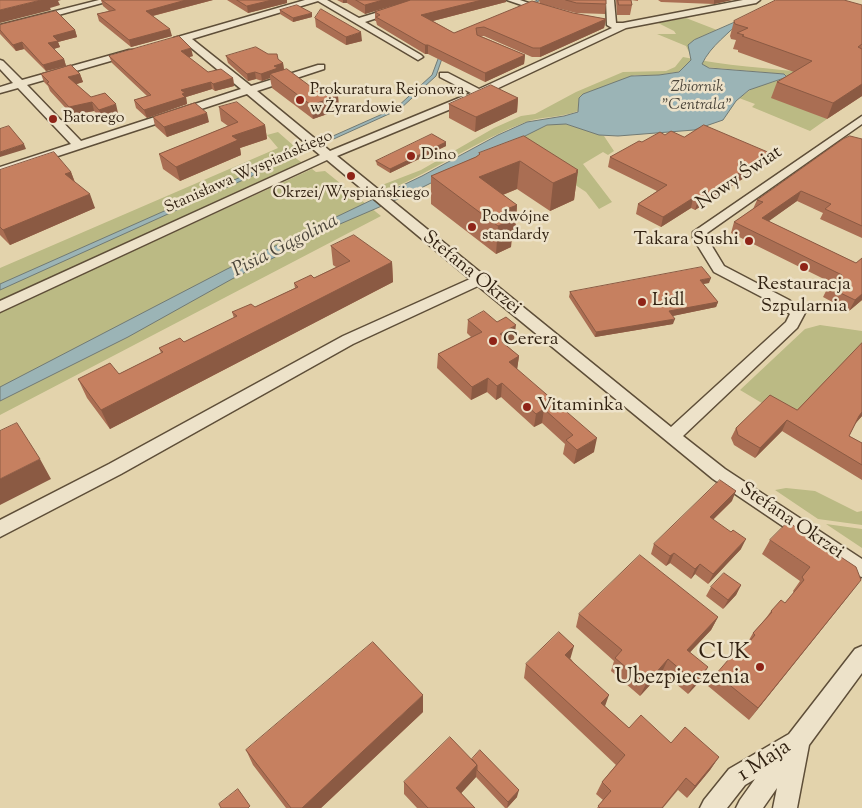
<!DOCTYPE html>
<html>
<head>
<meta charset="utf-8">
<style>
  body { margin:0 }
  canvas { display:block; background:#e3d3ac }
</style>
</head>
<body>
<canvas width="862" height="808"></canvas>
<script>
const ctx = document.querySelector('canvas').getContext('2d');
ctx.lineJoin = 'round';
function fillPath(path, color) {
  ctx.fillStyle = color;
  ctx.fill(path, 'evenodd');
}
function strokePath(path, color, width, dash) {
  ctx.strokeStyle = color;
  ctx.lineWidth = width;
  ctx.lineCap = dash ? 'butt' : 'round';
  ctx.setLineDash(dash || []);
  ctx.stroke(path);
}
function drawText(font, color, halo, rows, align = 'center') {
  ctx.font = font + ' "Sorts Mill Goudy",serif';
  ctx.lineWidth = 5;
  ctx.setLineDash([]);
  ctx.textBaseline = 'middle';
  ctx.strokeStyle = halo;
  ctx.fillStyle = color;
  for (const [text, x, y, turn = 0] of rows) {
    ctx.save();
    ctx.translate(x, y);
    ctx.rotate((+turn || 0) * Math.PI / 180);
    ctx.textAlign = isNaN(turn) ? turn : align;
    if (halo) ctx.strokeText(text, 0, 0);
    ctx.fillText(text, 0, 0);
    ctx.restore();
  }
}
fillPath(new Path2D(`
  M686 18 717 30 694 40 691 56 686 46 657 34H676L674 31 658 23Z
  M683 57C725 66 768 68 812 73L827 119 810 131 752 107 755 104 739 98 753 88 783 79 786 75 784 74 706 67 659 75H635L583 94 579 98 578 111C561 118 542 116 526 122 478 140 435 170 389 190L382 185 421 170 494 128 521 116 535 114 576 92 623 72 666 71 675 67Z
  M554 124H566L604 136 614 151 608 155 603 152 583 164 612 202 599 209 586 192 510 142 547 125Z
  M278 132 302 153 294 157 304 164 0 301V268L278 148 267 135Z
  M312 169 316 172 325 171 381 216 0 415V312Z
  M820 325 862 331V348L792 421 740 390 805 329Z
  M786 488 815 491 857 512 862 511V525L818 519 775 490Z
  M826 524 862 529V548Z`), '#bbba84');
const water = new Path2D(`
  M538 0H541L447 44 436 76 400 109 0 290V284L396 108 432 75 444 43 448 40Z
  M742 19C729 34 711 45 702 64L709 68 784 74 787 77 749 90 736 101 723 120 694 130 618 136 599 135 566 124 547 125 405 196 340 224 232 279 128 337 0 401V387L227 269 422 176 498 135 527 122 564 116 578 112 579 98 583 94 631 76 659 75 679 72 691 60 688 45 694 40Z`);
fillPath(water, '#9bb4b6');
strokePath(water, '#717a74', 1);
const minor = new Path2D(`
  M99 0H113L0 31V25Z
  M305 0H327L359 18 418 0H431L365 22 421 55 423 57 418 60 318 1 192 39 251 86 318 65H324V69L257 91 330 151 471 93 440 77V73H448L479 89 612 28 607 25 606 0H614L616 23H623L743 0H760L756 3 626 28 475 99 337 156 671 427 786 322 790 314 779 306 714 272 693 238V232L862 116V124L707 233V238L724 266 789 300 805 313 797 328 683 436 725 469 862 559V577L855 575 713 479 478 286 353 344 121 474 0 537V520L109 464 343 336 470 279 327 160 0 312V301L320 155 247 94 0 175V167L71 144 18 88 0 93V87L13 83 0 69V60L3 61 22 80 129 50H135V54L27 85 81 141 241 89 183 41 174 42V38Z
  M507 0H520L549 10 545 13Z
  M862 646V673L809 745 797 808H773L777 788 763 808H736L740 800 755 779 745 785 727 808H700L704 800 729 769 789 734 855 649Z`);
strokePath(minor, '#5e4e38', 3);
fillPath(minor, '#ede2c9');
fillPath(new Path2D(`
  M101 0H213L153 16 172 36 131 47 99 21 97 14 109 11 103 6Z
  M227 0H287V3L248 13Z
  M337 0H506V2L433 21 454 33 540 3 539 0H606V4L605 14 576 13 542 4 573 13 606 19 604 28 540 57H532L484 36H481L525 55 524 64 485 82 428 54H425L377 25 376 21H375V12L400 3 365 14 347 3H343Z
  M616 0H638V1L631 0 632 5 630 15H617Z
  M658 0H732L714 4 661 2Z
  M862 5V96L827 119 771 98 777 82 794 72 738 52V50L733 49 736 40 731 39 730 36 734 21Z
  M280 10 312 17 293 22 280 14Z
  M315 18 362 41 346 45 316 27Z
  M0 25 75 30 77 37 58 42 60 47 54 49 64 59 66 66 46 71 24 49 16 51 0 34Z
  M109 56H193L188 57 208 72 233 78 234 86 215 91 212 89 186 97 187 104 147 118 136 108 134 100 147 96 112 63Z
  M226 56 278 59 283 63 284 70 314 89 338 96 339 110 313 119 272 88 270 78 262 81 256 79 248 81 228 63Z
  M41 74H80L83 82 76 84 91 97 118 113 102 118 94 111 72 115 50 91 48 86 44 82Z
  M518 98 517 112 475 132 449 118V104Z
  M219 107 265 125 267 139 240 148 241 155 180 181 163 169 159 154 228 126 221 121Z
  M153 117 209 122 167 137 155 126Z
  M665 135 684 137 767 163 695 210 691 208 661 227 636 214 638 204 657 191 608 167 610 157 642 142Z
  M862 139V238L820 219 823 213 797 201 768 221 856 263 862 300 849 311 823 297 828 287 832 283 731 233 734 222 753 209 757 200Z
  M446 142V146L390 173 377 165 376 161Z
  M479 153 578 170 574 200 550 211 517 189 503 195 517 205 515 233 512 234 511 247 496 254 431 204V176L476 157 479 155Z
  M0 170 71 172 75 182 95 208 10 245 0 235Z
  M331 246 392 262 393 282 110 429 87 398 78 379 119 374 161 353 159 348 184 342 234 318 232 312 255 307 295 288 294 283 314 278 336 267 333 265Z
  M709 283 703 284 718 302 716 307 672 316 673 324 595 337 569 297 570 292Z
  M468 320 514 339 506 344V345L519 356 517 369 594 452 574 464 563 454 565 444 542 423 534 427 501 397 496 400 487 392 471 400 437 368 438 354 471 337 467 333Z
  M862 343V416L856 423 849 436 862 443V480L782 431 755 458 734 445 731 438 736 428 797 410Z
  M732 501 713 520 741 549 708 584 695 574 691 579 670 563 666 566 651 554 654 544Z
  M770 540 850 594 749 720 708 686 716 674 738 655 745 647 753 633 766 618 771 611 785 603 794 593 793 591 800 581 762 554Z
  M741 585 736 595 723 609 706 596 711 587Z
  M579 614 718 617 711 630 690 652 701 680 688 694 662 672 640 696 611 671 614 661 576 627Z
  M571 659 605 706 629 728 671 743 719 757 710 770 687 798 678 790 663 808H597L603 800 596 794 602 782 616 765 524 678 526 664Z
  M423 712 321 808H286L253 765 246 750Z
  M472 759 517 797 507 808H505L476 777 461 793 475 808H417L404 794V782Z`), '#aa6e53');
fillPath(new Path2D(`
  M41 0H61L58 1 60 5 50 8 51 10 0 23V10Z
  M186 0H213L148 17 146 11Z
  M272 0H287V3L248 13 247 6Z
  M343 0H347V3H343Z
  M383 0H412L365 14V5Z
  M482 0H506V2L421 24V15Z
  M714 0H732L714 4Z
  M312 13V17L293 22V18Z
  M606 19 604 28 540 57V48Z
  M170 29 172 36 131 47 129 40Z
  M75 30 77 37 58 42 60 47 50 50 48 43 53 36Z
  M361 32 362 41 346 45V37Z
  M22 42 24 49 16 51 13 45Z
  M425 45H428V54H425Z
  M191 48 193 56 183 59 181 51Z
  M525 55 524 64 485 82V73Z
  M64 59 66 66 46 71 43 65Z
  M283 63 284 70 270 74V78L262 81 261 74 274 66Z
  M255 72 256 79 248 81 247 74Z
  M80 74 83 82 71 86 68 77Z
  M233 78 234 86 215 91 213 84Z
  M211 82 212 89 186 97 187 104 147 118 144 110 181 90Z
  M862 84V96L827 119 833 103Z
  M338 96 339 110 313 119 311 105Z
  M518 98 517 112 475 132 476 117Z
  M92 102 94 111 72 115 69 107Z
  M116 104 118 113 102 118 99 110Z
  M207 113 209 122 167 137 164 127Z
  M265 125 267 139 240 148 241 155 180 181 176 167 232 136Z
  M446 142V146L390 173V169Z
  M24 144 26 149 0 157V152Z
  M770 153 767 163 695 210 698 200Z
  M520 161 517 189 477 205 479 177Z
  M578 170 574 200 550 211 553 183Z
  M71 172 76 186 65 174Z
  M801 191 797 201 758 229 762 218Z
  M90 194 95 208 10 245 3 230Z
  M693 198 691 208 661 227 663 217Z
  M517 205 515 233 512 234 511 247 496 254 498 226 502 211Z
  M392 262 393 282 110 429 101 410Z
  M711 278 709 283 698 285 700 280Z
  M862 294V300L849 311 855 300Z
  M718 302 716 307 668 317 669 311Z
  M675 319 673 324 595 337 596 332Z
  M516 325 514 339 506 344 505 353 500 334Z
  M519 356 517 370 509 362Z
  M488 378 487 392 471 400 472 387Z
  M502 383 501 397 496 400 497 386Z
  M544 409 542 423 534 427 536 414Z
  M862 412V416L853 426 859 416Z
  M787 420 782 431 755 458 760 448Z
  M597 438 594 452 574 464 577 450Z
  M40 459 51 479 0 505V479Z
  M736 491 732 501 705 527 710 517Z
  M746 539 741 549 708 584 713 574Z
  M674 553 670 563 666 566 670 556Z
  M700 564 695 574 691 579 695 569Z
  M861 580 850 594 749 720 758 708Z
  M741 585 736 595 723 609 728 600Z
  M718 617 711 630 680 663 687 650Z
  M574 646 570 660 565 655Z
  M668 659 662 672 640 696 646 684Z
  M708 667 701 680 688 694 695 682Z
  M423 695V712L321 808H302Z
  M609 695 604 709 601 703Z
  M719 757 710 770 687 798 695 786Z
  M477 765 476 777 455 800 456 788Z
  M519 790 517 797 507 808 508 802Z`), '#8b5a43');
const building = new Path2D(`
  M0 0H41L0 10Z
  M102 0H186L146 11 170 29 129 40 97 14 115 10Z
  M237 0H272L247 6Z
  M356 0H383L365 5Z
  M411 0H482L421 15 454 33 532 1 573 13 606 19 540 48H533L484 27 476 28 477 35 525 55 485 73 428 45H425L376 17 380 15 375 12Z
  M566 0H606V4L577 3Z
  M618 0H631L632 5H619Z
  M776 0H844L862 5V44L858 47 862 49V84L833 103 777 82 812 61 742 36 744 35 737 33 748 28 735 24 734 21Z
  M297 5 312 13 293 18 280 10Z
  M321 9 361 32 346 37 315 18Z
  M56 11 75 30 53 36 58 41 48 43 64 59 43 65 22 42 13 45 0 30V25Z
  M179 36 191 48 181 51 208 72 221 69 233 78 213 84 211 82 181 90 185 93 182 94 185 97 144 110 134 100 151 95 109 56Z
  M256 47 268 54H277L278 59 283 63 274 66 278 68 261 74 255 72 247 74 226 56Z
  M71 65 80 74 68 77 91 97 105 93 116 104 99 110 92 102 69 107 47 83 49 82 41 74Z
  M287 69 314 89 321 87 338 96 311 105 270 74Z
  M491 85 518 98 476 117 449 104Z
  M237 102 265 125 232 136 238 140 176 167 159 154 238 122 219 107Z
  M195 103 207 113 164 127 153 117Z
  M704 125 770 153 698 200 693 198 663 217 638 204 667 185 610 157 639 141 642 142 660 132 665 135 671 131 684 137Z
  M9 126 24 144 0 152V129Z
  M432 134 446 142 390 169 376 161Z
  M524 136 578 170 576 171 578 172 553 183 520 161 479 177 517 205 502 211 513 219 498 226 431 176 476 157 480 154 479 153Z
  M850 136 862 139V226L825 209 831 204 801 191 762 218 856 263 862 258V294L855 300 828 287 842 275 734 222 763 202 757 200 843 139Z
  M54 152 71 172 65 174 90 194 3 230 0 227V170Z
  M354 235 392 262 101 410 78 379 110 363 119 374 163 352 159 348 180 338 184 342 237 316 232 312 251 304 255 307 298 287 294 283 311 275 314 278 350 261 331 246Z
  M702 267 711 278 700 280 718 302 669 311 675 319 596 332 570 292Z
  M484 311 497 322 506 317 516 325 500 334 507 339 502 342 519 356 509 362 597 438 577 450 566 440 573 435 544 409 536 414 502 383 497 386 488 378 472 387 438 354 482 332 468 320Z
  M862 343V412L859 416 849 436 862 443V465L787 420 760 448 738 435 736 428 770 395 797 410Z
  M17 423 40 459 0 479V431Z
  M720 480 736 491 710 517 731 532 733 530 746 539 713 574 700 564 695 569 674 553 670 556 654 544Z
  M788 522 856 567 861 580 758 708 716 674 735 652 738 655 755 635 753 633 772 612 771 611 781 600 785 603 804 580 802 577 810 567 770 540Z
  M640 555 718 617 687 650 708 667 695 682 668 659 646 684 615 658 622 650 579 614Z
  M724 573 741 585 728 600 711 587Z
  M559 632 574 646 565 655 609 695 601 703 629 728 641 715 671 743 685 727 719 757 695 786 686 778 662 808H600L598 806 611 791 602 782 625 755 526 664Z
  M373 642 423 695 302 808H291L246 750Z
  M450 737 477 765 456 788 475 808H428L404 782Z
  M480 750 519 790 508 802 477 770V765L472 759Z
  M238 789 250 806 248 808H221L219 804Z`);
fillPath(building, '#c68060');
strokePath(building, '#8b5a43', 1);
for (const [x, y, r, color] of [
  [300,100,5,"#8f2418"],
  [53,119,5,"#8f2418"],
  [411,156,5,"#8f2418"],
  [351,176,5,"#8f2418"],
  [472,227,5,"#8f2418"],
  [749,241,5,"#8f2418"],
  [804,267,5,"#8f2418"],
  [642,302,5,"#8f2418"],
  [493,341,5,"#8f2418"],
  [527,407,5,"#8f2418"],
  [760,667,5,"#8f2418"]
]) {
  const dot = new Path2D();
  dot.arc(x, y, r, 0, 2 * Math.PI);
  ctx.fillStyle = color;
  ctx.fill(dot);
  strokePath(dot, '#ede2c9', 2);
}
drawText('italic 16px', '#4c463b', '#ede2c9', [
  ["Zbiornik",697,88],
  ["\"Centrala\"",697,106]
]);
drawText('16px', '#322212', '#ede2c9', [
  ["Prokuratura Rejonowa",310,91],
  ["w Żyrardowie",310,109],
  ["Batorego",63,119],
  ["Dino",421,156],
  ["Okrzei/Wyspiańskiego",351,194,"center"],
  ["Podwójne",482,218],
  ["standardy",482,236]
], 'left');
drawText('16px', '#322212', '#ede2c9', [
  ["Stanisława Wyspiańskiego",249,173,-24]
]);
drawText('19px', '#322212', '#ede2c9', [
  ["Nowy Świat",740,179,-34],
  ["Stefana Okrzei",471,274,39],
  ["Stefana Okrzei",791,522,34]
]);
drawText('19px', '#322212', '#ede2c9', [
  ["Takara Sushi",739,241,"right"],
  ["Restauracja",804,286,"center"],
  ["Szpularnia",804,308,"center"],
  ["Lidl",652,302],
  ["Cerera",503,341],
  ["Vitaminka",537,407]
], 'left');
drawText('italic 20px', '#4c463b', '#ede2c9', [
  ["Pisia Gągolina",286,247,-27]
]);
drawText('22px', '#322212', '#ede2c9', [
  ["CUK",750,654],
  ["Ubezpieczenia",750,679]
], 'right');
drawText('22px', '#322212', '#ede2c9', [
  ["1 Maja",765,762,-33]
]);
</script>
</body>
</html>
